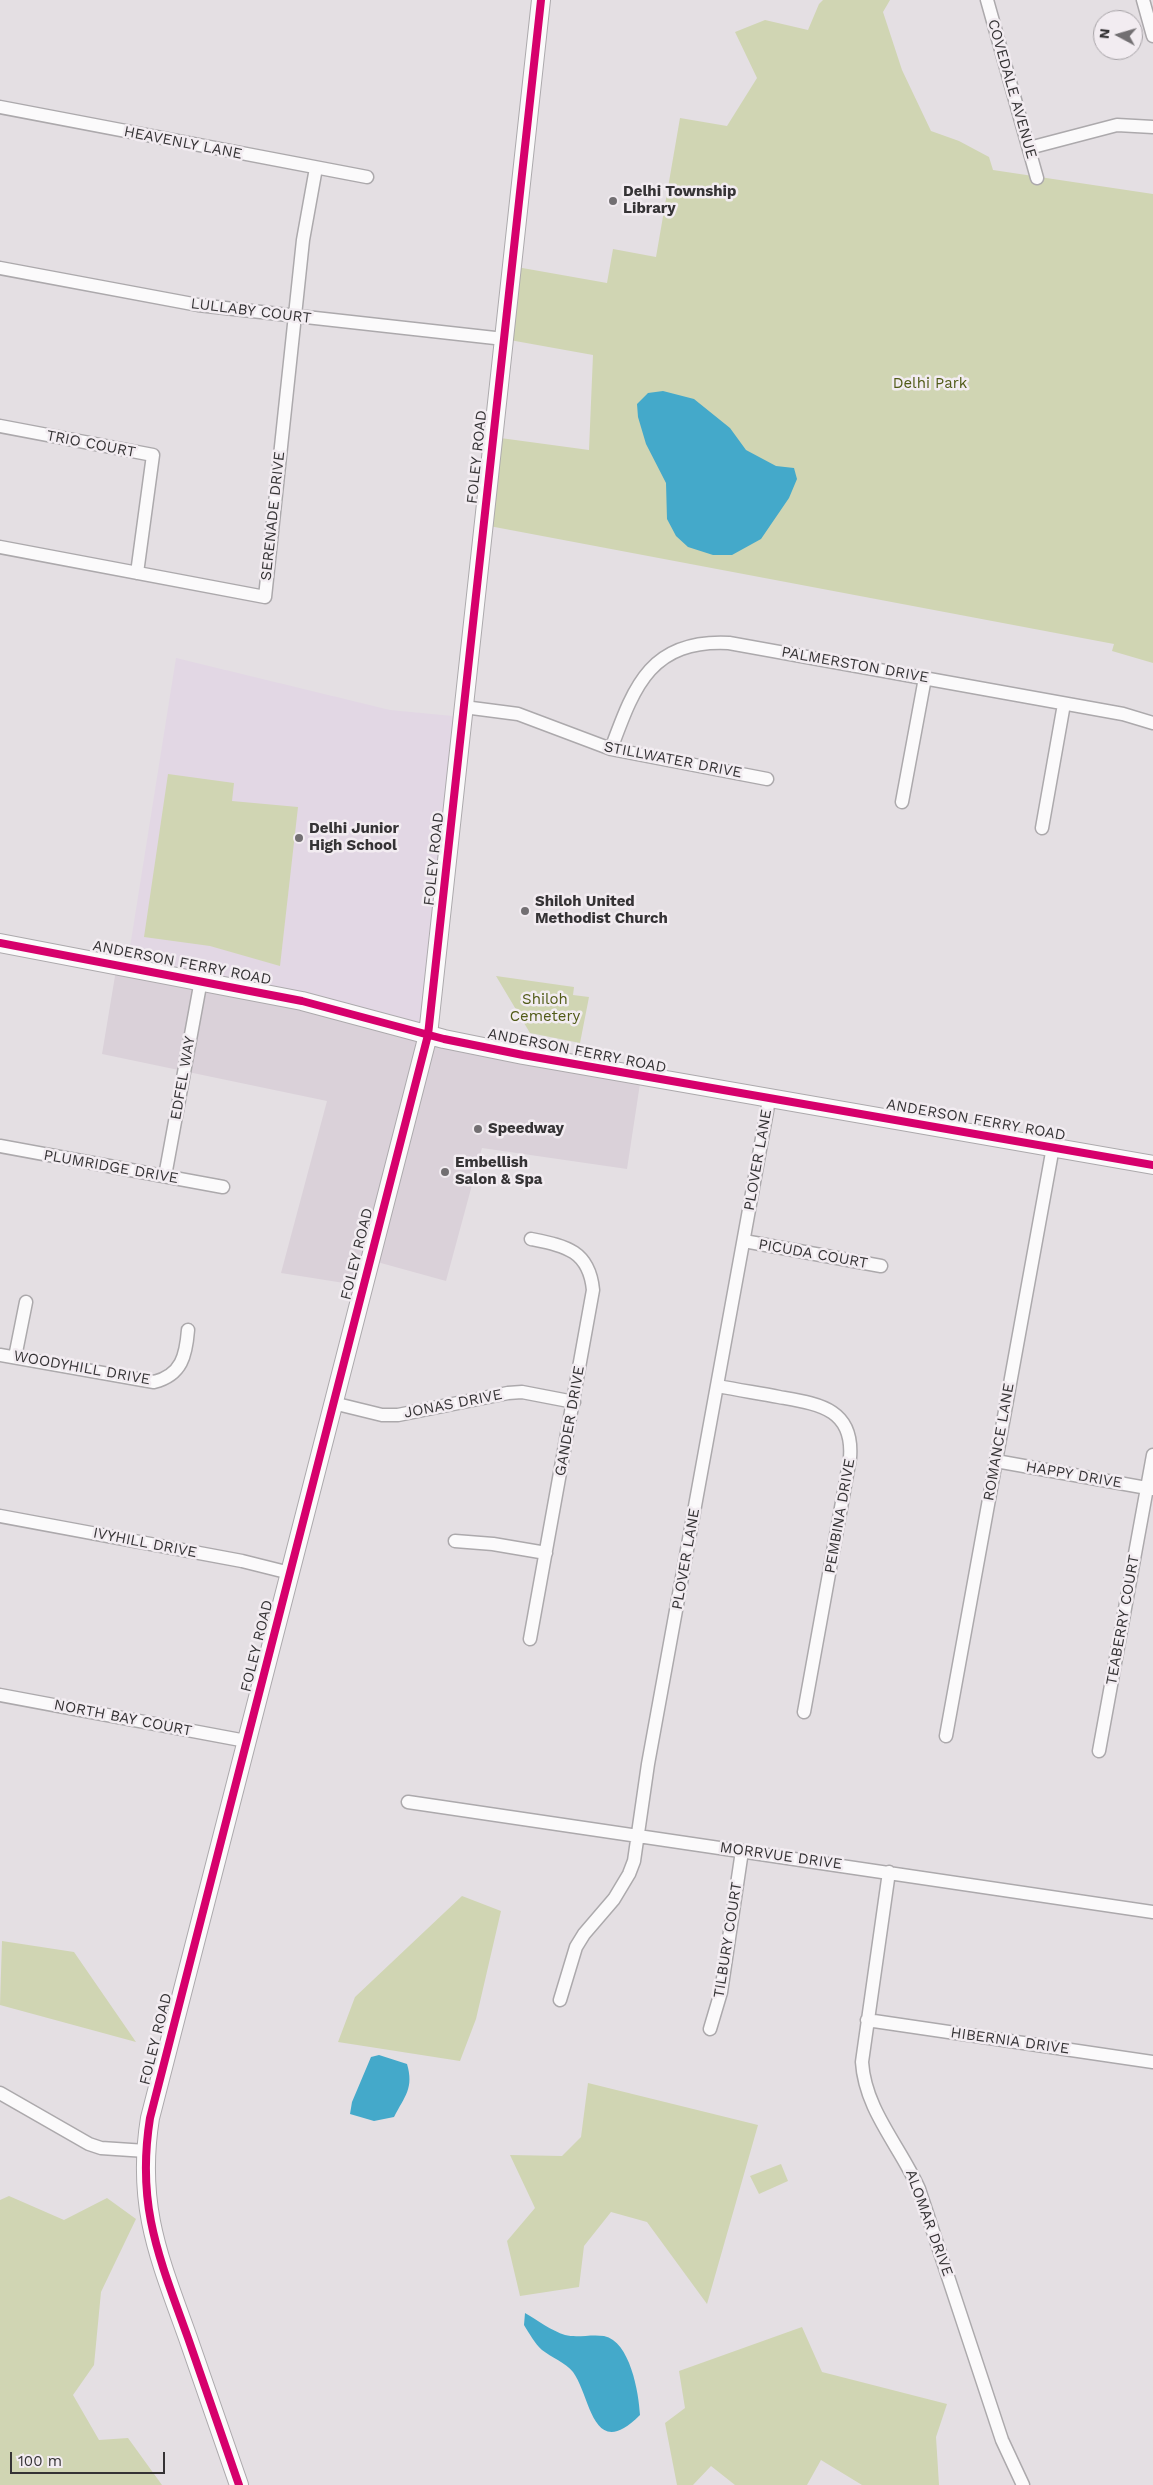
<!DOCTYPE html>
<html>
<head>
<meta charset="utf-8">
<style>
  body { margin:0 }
  #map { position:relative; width:1153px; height:2485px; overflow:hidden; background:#e4dfe3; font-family:"Work Sans",sans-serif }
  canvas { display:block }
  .north { position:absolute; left:1093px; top:10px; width:50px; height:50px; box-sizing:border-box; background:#f2ecf1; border:1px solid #a6a2a6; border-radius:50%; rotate:276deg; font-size:14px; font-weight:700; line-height:20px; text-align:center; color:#353335 }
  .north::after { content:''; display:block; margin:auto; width:18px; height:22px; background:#726f72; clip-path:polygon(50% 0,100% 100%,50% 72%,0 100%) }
  .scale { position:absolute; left:10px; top:2452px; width:155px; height:22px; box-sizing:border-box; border:2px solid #353335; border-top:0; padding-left:6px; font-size:15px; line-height:18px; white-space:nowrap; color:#353335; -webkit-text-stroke:4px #f2ecf1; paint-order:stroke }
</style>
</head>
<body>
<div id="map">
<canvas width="1153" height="2485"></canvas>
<div class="north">N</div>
<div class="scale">100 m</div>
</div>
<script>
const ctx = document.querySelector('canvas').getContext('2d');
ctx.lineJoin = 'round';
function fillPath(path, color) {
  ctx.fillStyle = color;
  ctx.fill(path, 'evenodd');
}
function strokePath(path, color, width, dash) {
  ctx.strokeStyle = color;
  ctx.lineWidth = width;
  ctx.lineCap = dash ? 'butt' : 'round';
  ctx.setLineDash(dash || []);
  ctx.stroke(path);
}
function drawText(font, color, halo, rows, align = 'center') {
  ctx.font = font + ' "Work Sans",sans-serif';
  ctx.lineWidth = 5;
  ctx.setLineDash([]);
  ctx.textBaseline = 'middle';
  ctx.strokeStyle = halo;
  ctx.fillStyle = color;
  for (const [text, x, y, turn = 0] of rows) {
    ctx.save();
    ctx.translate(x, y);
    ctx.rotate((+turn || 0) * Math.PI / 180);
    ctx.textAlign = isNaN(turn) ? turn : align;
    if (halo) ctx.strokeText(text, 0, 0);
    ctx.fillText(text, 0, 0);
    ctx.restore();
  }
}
fillPath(new Path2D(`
  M117 964 641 1077 627 1169 482 1148 446 1281 370 1260 363 1286 281 1273 327 1101 102 1054Z`), '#dad1d9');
fillPath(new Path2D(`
  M176 658 390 710 463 717 428 1035 127 966Z`), '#e2d7e4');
fillPath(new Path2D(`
  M823 0H890L883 12 902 70 931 131 959 141 989 157 993 170 1153 194V663L1112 651 1114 644 484 525 493 437 589 450 593 355 504 339 511 266 607 283 613 249 656 257 680 118 727 126 757 78 735 32 765 20 808 30 819 4Z
  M168 774 234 783 232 801 298 807 280 966 210 946 144 937Z
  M496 976 574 987 573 995 589 997 580 1043 530 1033Z
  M462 1896 501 1911 476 2019 460 2061 338 2042 355 1997Z
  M2 1941 74 1952 136 2042 0 2005Z
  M588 2083 758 2125 707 2304 647 2222 611 2212 584 2246 579 2287 520 2296 507 2241 535 2208 510 2155 562 2156 581 2137Z
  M781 2164 788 2181 759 2194 750 2176Z
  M9 2196 64 2220 107 2198 136 2219 101 2292 94 2365 73 2395 99 2440 128 2438 162 2485H0V2200Z
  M802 2327 822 2372 947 2404 936 2437 939 2485H862L821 2460 807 2485H735L711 2466 693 2485H677L665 2423 685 2408 679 2371Z`), '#d0d5b3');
fillPath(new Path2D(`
  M663 391 694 399 730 428 746 450 776 466 794 468 797 479 789 498 761 539 732 555H713L688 547 676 536 667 519 666 483 646 444 638 417 637 404 648 393Z
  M379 2055 407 2064C414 2088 405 2096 394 2117L374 2121 350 2114 352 2102 371 2057Z
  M525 2313C537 2320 552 2331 565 2335 577 2338 591 2334 604 2336 630 2341 639 2393 640 2415 592 2463 591 2396 573 2372 566 2363 551 2357 542 2350 535 2344 529 2333 524 2325Z`), '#44a9ca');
const street = new Path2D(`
  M987 0 1037 178
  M1143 0 1153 36
  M0 107 367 177
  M1029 148 1117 125 1153 127
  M0 268 198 305 504 339
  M0 426 153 455 137 573
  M0 547 265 597 303 240 316 168
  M464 707 518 714 611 749 767 779
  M611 749C634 687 650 639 729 643L1123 714 1153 723
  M902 802 925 678
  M1042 828 1064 704
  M0 1146 223 1187
  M165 1176 201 980
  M744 1241 881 1266
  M0 1355 154 1382C182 1375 186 1355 188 1330
  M15 1357 26 1302
  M718 1386C738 1390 758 1393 779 1397 818 1404 854 1408 850 1458L804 1712
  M333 1403 382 1415H398L508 1393 522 1392 574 1402
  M996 1461 1153 1489
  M0 1516 242 1561 290 1573
  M455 1541 493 1544 546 1553
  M530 1639 593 1290C589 1250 565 1246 531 1239
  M0 1695 246 1741
  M946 1736 1053 1147
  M1099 1751 1153 1455
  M408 1802 1153 1912
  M889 1872 862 2062C865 2110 900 2146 919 2189L1002 2440 1023 2485
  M560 2000 576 1947 584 1934 614 1899 629 1874 634 1861 648 1764 769 1100
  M867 2020 1153 2062
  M710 2029 721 1992 742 1851
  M0 2093 89 2144 101 2148 146 2151`);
const secondary = new Path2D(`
  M0 943 302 1001 444 1039 523 1055 1153 1165
  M239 2485C222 2436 205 2387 188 2338 159 2257 136 2206 150 2118L428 1035 541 0`);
strokePath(street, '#aca9ac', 15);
strokePath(secondary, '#aca9ac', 20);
strokePath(street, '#fbfafb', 12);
strokePath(secondary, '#fbfafb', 18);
strokePath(new Path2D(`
  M0 943 302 1001 444 1039 523 1055 1153 1165
  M239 2485C222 2436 205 2387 188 2338 159 2257 136 2206 150 2118L428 1035 541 0`), '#d6006c', 8);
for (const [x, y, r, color] of [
  [613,201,5,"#726f72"],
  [299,838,5,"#726f72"],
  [525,911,5,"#726f72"],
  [478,1129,5,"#726f72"],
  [445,1172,5,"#726f72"]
]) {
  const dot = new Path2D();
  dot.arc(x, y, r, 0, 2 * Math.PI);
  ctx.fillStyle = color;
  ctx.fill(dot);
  strokePath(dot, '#f2ecf1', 2);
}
drawText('15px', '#353335', '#f2ecf1', [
  ["COVEDALE AVENUE",1012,89,74],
  ["HEAVENLY LANE",183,143,11],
  ["LULLABY COURT",251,311,7],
  ["TRIO COURT",91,444,11],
  ["FOLEY ROAD",477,457,-84],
  ["SERENADE DRIVE",273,516,-84],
  ["PALMERSTON DRIVE",855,665,10],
  ["STILLWATER DRIVE",673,760,11],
  ["FOLEY ROAD",434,859,-84],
  ["ANDERSON FERRY ROAD",182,963,11],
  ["ANDERSON FERRY ROAD",577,1051,11],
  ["EDFEL WAY",183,1078,-80],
  ["ANDERSON FERRY ROAD",976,1120,10],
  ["PLOVER LANE",758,1160,-80],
  ["PLUMRIDGE DRIVE",111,1167,10],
  ["FOLEY ROAD",357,1254,-76],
  ["PICUDA COURT",813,1254,10],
  ["WOODYHILL DRIVE",82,1368,10],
  ["JONAS DRIVE",453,1404,-11],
  ["GANDER DRIVE",570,1421,-80],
  ["ROMANCE LANE",999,1442,-80],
  ["HAPPY DRIVE",1074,1475,10],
  ["PEMBINA DRIVE",840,1516,-80],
  ["IVYHILL DRIVE",145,1543,11],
  ["PLOVER LANE",686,1559,-80],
  ["TEABERRY COURT",1123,1620,-80],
  ["FOLEY ROAD",257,1646,-76],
  ["NORTH BAY COURT",123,1718,11],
  ["MORRVUE DRIVE",781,1856,8],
  ["TILBURY COURT",728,1940,-81],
  ["FOLEY ROAD",156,2039,-76],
  ["HIBERNIA DRIVE",1010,2041,8],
  ["ALOMAR DRIVE",929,2223,70]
]);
drawText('bold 15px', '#353335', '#f2ecf1', [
  ["Delhi Township",623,192],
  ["Library",623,209],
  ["Delhi Junior",309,829],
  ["High School",309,846],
  ["Shiloh United",535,902],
  ["Methodist Church",535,919],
  ["Speedway",488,1129],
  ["Embellish",455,1163],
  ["Salon & Spa",455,1180]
], 'left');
drawText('15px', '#505a16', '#f2ecf1', [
  ["Delhi Park",930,384],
  ["Shiloh",545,1000],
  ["Cemetery",545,1017]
]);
</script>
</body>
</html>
